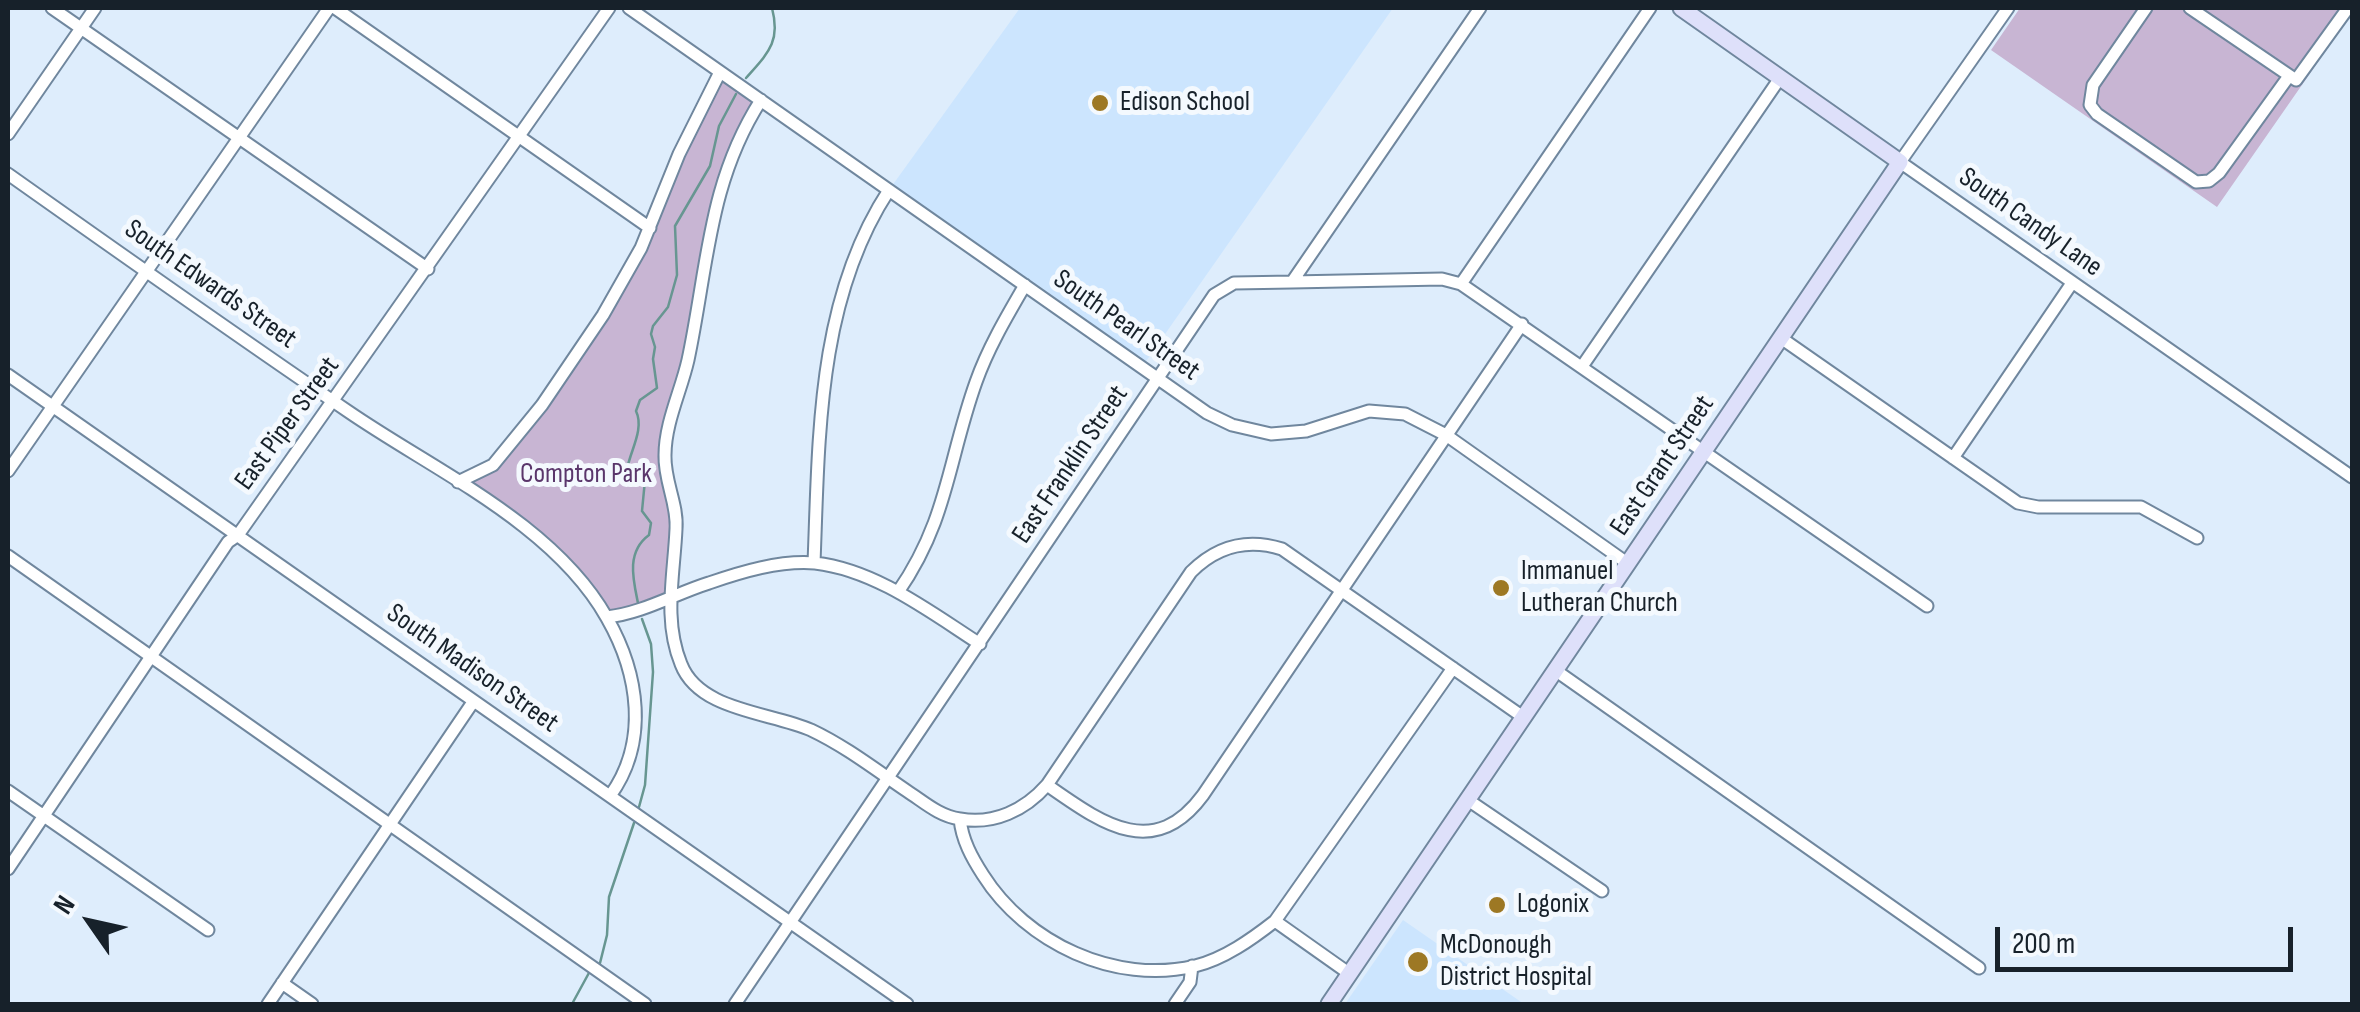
<!DOCTYPE html>
<html>
<head>
<meta charset="utf-8">
<style>
  body { margin:0 }
  #map { position:relative; width:2360px; height:1012px; overflow:hidden; background:#deedfc; font-family:"Sofia Sans Condensed",sans-serif }
  canvas { display:block }
  .frame { position:absolute; inset:0; border:10px solid #17212a; pointer-events:none }
  .north { position:absolute; left:40px; top:872px; width:100px; height:100px; -webkit-text-stroke:8px #f4f9fe; paint-order:stroke; rotate:304deg; font-size:28px; font-weight:700; line-height:40px; text-align:center; color:#17212a }
  .north::after { content:''; display:block; margin:auto; width:35px; height:45px; background:#17212a; clip-path:polygon(50% 0,100% 100%,50% 72%,0 100%) }
  .scale { position:absolute; left:1995px; top:927px; width:298px; height:45px; box-sizing:border-box; border:5px solid #17212a; border-top:0; padding-left:12px; font-size:30px; line-height:35px; white-space:nowrap; color:#17212a; -webkit-text-stroke:8px #f4f9fe; paint-order:stroke }
</style>
</head>
<body>
<div id="map">
<canvas width="2360" height="1012"></canvas>
<div class="frame"></div>
<div class="north">N</div>
<div class="scale">200 m</div>
</div>
<script>
const ctx = document.querySelector('canvas').getContext('2d');
ctx.lineJoin = 'round';
function fillPath(path, color) {
  ctx.fillStyle = color;
  ctx.fill(path, 'evenodd');
}
function strokePath(path, color, width, dash) {
  ctx.strokeStyle = color;
  ctx.lineWidth = width;
  ctx.lineCap = dash ? 'butt' : 'round';
  ctx.setLineDash(dash || []);
  ctx.stroke(path);
}
function drawText(font, color, halo, rows, align = 'center') {
  ctx.font = font + ' "Sofia Sans Condensed",sans-serif';
  ctx.lineWidth = 10;
  ctx.setLineDash([]);
  ctx.textBaseline = 'middle';
  ctx.strokeStyle = halo;
  ctx.fillStyle = color;
  for (const [text, x, y, turn = 0] of rows) {
    ctx.save();
    ctx.translate(x, y);
    ctx.rotate((+turn || 0) * Math.PI / 180);
    ctx.textAlign = isNaN(turn) ? turn : align;
    if (halo) ctx.strokeText(text, 0, 0);
    ctx.fillText(text, 0, 0);
    ctx.restore();
  }
}
fillPath(new Path2D(`
  M1020 8H1393L1142 367 889 190Z
  M1403 920 1524 1004H1345Z`), '#cce5fe');
fillPath(new Path2D(`
  M2020 8H2352V13L2217 207 1991 50Z
  M720 72 761 100 735 145 666 441 674 505 669 597 607 617 563 563 458 482 493 465 603 315Z`), '#c8b5d3');
strokePath(new Path2D(`
  M746 78C768 53 781 42 772 8
  M638 603C633 579 626 552 649 535L651 523 642 511 645 480 628 465C632 448 644 428 636 411L640 400 657 388 653 359 655 347 651 334 653 326 668 307 677 275 675 226 710 166 719 126 736 94
  M639 807 645 785 653 672 651 644 642 619
  M600 963 607 935 609 897 634 823
  M572 1004 590 971`), '#679691', 2.5);
const minor = new Path2D(`
  M52 8 428 269
  M335 8 650 228
  M629 8 1207 413 1232 425 1271 434 1306 431 1369 411 1405 414 1446 435 1627 563
  M2008 8 1900 162 2352 477
  M2146 8 2093 85 2090 105 2097 114 2196 182 2209 181 2219 173 2289 76
  M2190 8 2296 80 2348 8
  M761 100C708 183 708 266 688 360 681 391 665 423 665 455 664 481 678 504 676 529 674 575 663 620 681 664 699 711 770 712 811 730 845 746 876 770 907 791 924 802 939 816 960 819 994 825 1025 810 1047 785L1191 572C1217 546 1247 538 1282 549L1523 717
  M8 134 95 8
  M8 174C121 254 234 334 349 412 435 471 554 524 607 618 639 674 649 742 610 796
  M1292 282 1442 279 1461 284 1927 606
  M1461 284 1650 8
  M1781 338 2018 503 2038 507H2141L2197 538
  M1583 365 1780 78
  M8 375 907 1004
  M1953 458 2072 283
  M8 471 329 8
  M458 482 493 465 542 405 603 315 641 248 679 154 720 72
  M8 556 645 1004
  M814 563C819 436 817 300 889 190
  M898 592C948 520 948 460 976 382 988 348 1007 316 1025 285
  M607 617C643 613 674 594 709 583 741 572 780 560 815 563 876 570 930 612 980 644
  M1555 670 1979 968
  M1047 785C1099 821 1153 863 1203 795L1522 324
  M8 791 208 930
  M1468 800 1602 891
  M960 819C962 840 972 858 983 875 1026 943 1115 985 1195 966 1224 959 1252 939 1275 921L1453 668
  M8 869 228 542 238 535 609 8
  M1275 921 1350 974
  M282 983 312 1004
  M268 1004 473 702
  M735 1004 1214 295 1234 283 1292 282 1480 8
  M1175 1004 1190 982 1192 966`);
const secondary = new Path2D(`
  M1329 1004 1900 162 1681 8`);
strokePath(minor, '#70879e', 15);
strokePath(secondary, '#70879e', 19);
strokePath(minor, '#fff', 11);
strokePath(secondary, '#dee0fa', 15);
for (const [x, y, r, color] of [
  [1100,103,10,"#9d7824"],
  [1501,588,10,"#9d7824"],
  [1497,905,10,"#9d7824"],
  [1418,962,12,"#9d7824"]
]) {
  const dot = new Path2D();
  dot.arc(x, y, r, 0, 2 * Math.PI);
  ctx.fillStyle = color;
  ctx.fill(dot);
  strokePath(dot, '#f4f9fe', 4);
}
drawText('28px', '#17212a', '#f4f9fe', [
  ["Edison School",1120,103],
  ["Immanuel",1521,572],
  ["Lutheran Church",1521,604],
  ["Logonix",1517,905],
  ["McDonough",1440,946],
  ["District Hospital",1440,978]
], 'left');
drawText('28px', '#17212a', '#f4f9fe', [
  ["South Candy Lane",2030,223,35],
  ["South Edwards Street",210,285,35],
  ["South Pearl Street",1126,326,35],
  ["East Piper Street",288,424,-54],
  ["East Franklin Street",1071,465,-56],
  ["East Grant Street",1663,466,-56],
  ["South Madison Street",472,669,35]
]);
drawText('28px', '#5a366b', '#f4f9fe', [
  ["Compton Park",586,475]
]);
</script>
</body>
</html>
